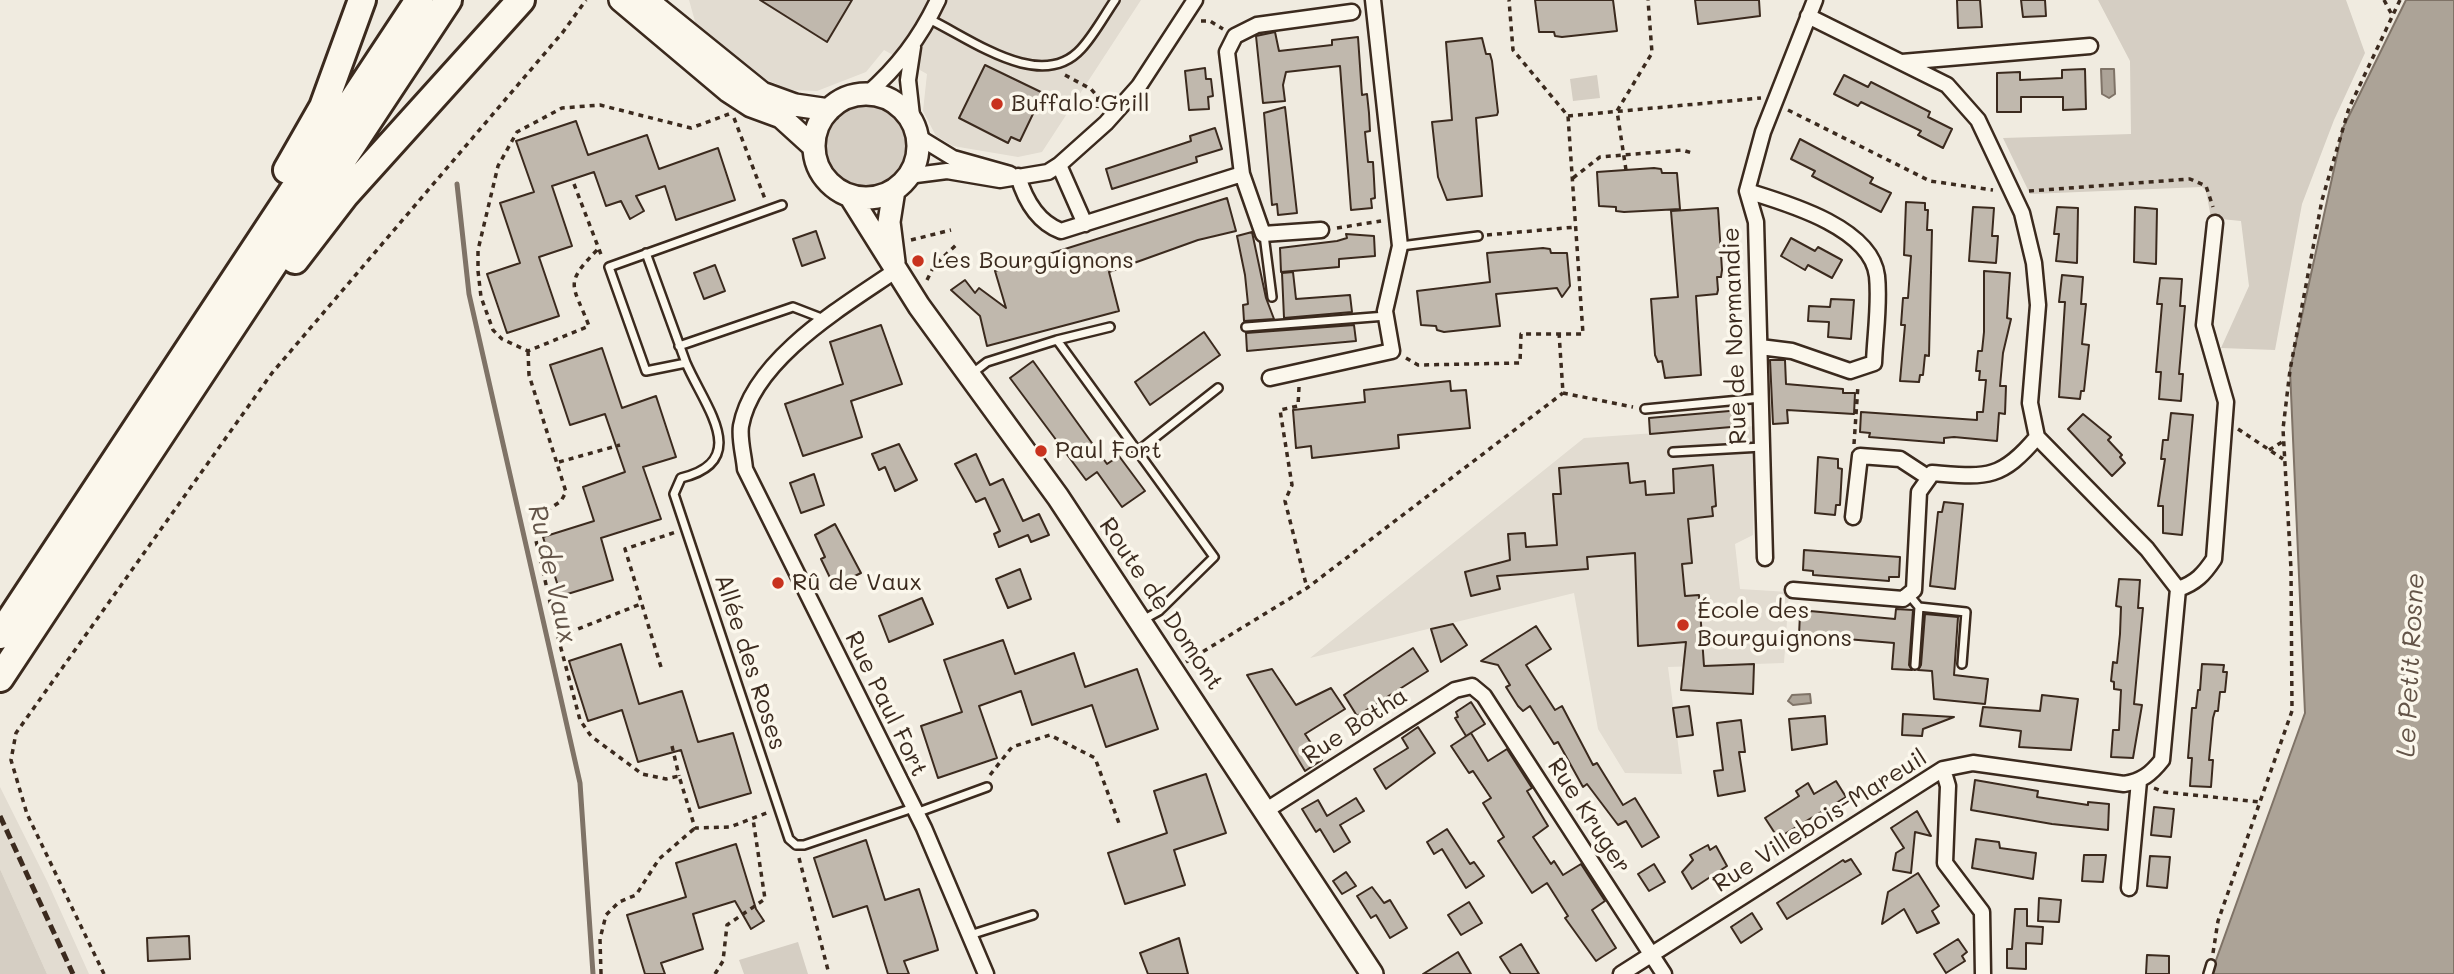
<!DOCTYPE html>
<html>
<head>
<meta charset="utf-8">
<style>
  body { margin:0 }
  canvas { display:block; background:#f0ebe0 }
</style>
</head>
<body>
<canvas width="2454" height="974"></canvas>
<script>
const ctx = document.querySelector('canvas').getContext('2d');
ctx.lineJoin = 'round';
function fillPath(path, color) {
  ctx.fillStyle = color;
  ctx.fill(path, 'evenodd');
}
function strokePath(path, color, width, dash) {
  ctx.strokeStyle = color;
  ctx.lineWidth = width;
  ctx.lineCap = dash ? 'butt' : 'round';
  ctx.setLineDash(dash || []);
  ctx.stroke(path);
}
function drawText(font, color, halo, rows, align = 'center') {
  ctx.font = font + ' Mali,sans-serif';
  ctx.lineWidth = 7;
  ctx.setLineDash([]);
  ctx.textBaseline = 'middle';
  ctx.strokeStyle = halo;
  ctx.fillStyle = color;
  for (const [text, x, y, turn = 0] of rows) {
    ctx.save();
    ctx.translate(x, y);
    ctx.rotate((+turn || 0) * Math.PI / 180);
    ctx.textAlign = isNaN(turn) ? turn : align;
    if (halo) ctx.strokeText(text, 0, 0);
    ctx.fillText(text, 0, 0);
    ctx.restore();
  }
}
fillPath(new Path2D(`
  M689 0H1141L1042 152 1018 157 953 146 936 136 923 111 927 74 884 50 866 72 817 91 791 90 762 78 696 25Z
  M1755 426 1753 535 1735 544 1740 589 1789 592 1784 663 1668 667 1682 774 1625 773 1598 729 1574 593 1310 658 1584 438Z
  M0 787 48 883 89 974H47L0 869Z`), '#e2dcd1');
fillPath(new Path2D(`
  M2098 0H2346L2365 53 2334 120 2302 204 2275 350 2221 348 2249 286 2241 221 2211 218 2206 191 2202 187 2030 194 2003 138 2131 134 2130 61Z
  M1597 75 1600 98 1573 101 1570 79Z
  M825 146a41 41 0 1 1 82 0a41 41 0 1 1-82 0Z
  M0 869 47 974H0Z
  M798 942 808 974H744L739 960Z`), '#d5cec3');
const water = new Path2D(`
  M2406 0H2454V974H2211L2305 713 2290 370 2343 128Z
  M2101 69H2114L2115 94 2109 98 2102 94Z
  M1810 694 1811 703 1793 705 1788 701 1792 695Z`);
fillPath(water, '#aca397');
strokePath(water, '#7f7367', 2);
strokePath(new Path2D(`
  M457 184 469 294 580 783 593 974`), '#7f7367', 5);
const building = new Path2D(`
  M760 0H852L827 42Z
  M1535 0H1613L1617 31 1562 37 1555 36 1554 32H1539Z
  M1695 0H1759L1760 16 1698 24Z
  M1957 0H1980L1982 27 1958 28Z
  M2021 0H2045L2046 16 2023 17Z
  M1275 32 1279 51 1332 45V40L1358 37 1362 95 1367 94 1369 113 1370 131 1365 132 1368 162H1373L1374 179 1375 198 1371 199 1372 208 1351 210 1340 66 1286 72 1283 85 1285 101 1263 103 1256 36Z
  M1482 38 1486 54H1490L1492 61 1498 112 1497 115 1476 118 1482 196 1447 200 1438 177 1432 122 1452 120 1446 42Z
  M985 65 1043 93 1020 141 1011 137 1008 143 959 118Z
  M1205 68 1206 79H1211L1213 96 1208 97 1209 109 1189 110 1185 71Z
  M2085 69 2086 109 2063 110V97H2021V112H1997V73L2020 72V80L2062 78V70Z
  M1844 75 1868 87 1871 82 1930 112 1928 117 1952 129 1943 148 1918 135 1921 131 1861 102 1858 106 1834 94Z
  M1285 107 1297 213 1278 215 1277 204 1272 205 1264 113Z
  M576 121 588 155 647 135 659 169 718 148 735 200 676 220 665 186 636 196 644 211 630 219 621 201 606 206 594 172 552 186 572 246 539 257 559 316 507 333 487 274 520 263 500 203 534 192 516 141Z
  M1215 128 1222 149 1196 157 1197 162 1112 189 1106 169 1191 141 1190 136Z
  M1800 139 1873 178 1870 183 1891 193 1881 212 1812 176 1815 171 1791 159Z
  M1654 168 1661 169 1662 173H1677L1680 209 1624 212 1616 211V207L1599 206 1597 172Z
  M1227 198 1236 231 1198 240 1109 272 1119 311 987 346 980 316 951 290 965 280 975 293 979 288 1006 308 995 271Z
  M1906 202 1925 203V210H1928L1927 230H1932L1929 356 1925 355 1923 375H1920L1919 382 1900 381 1905 325H1901L1903 298H1908L1911 256 1904 255Z
  M1973 207 1994 208 1992 236H1998L1996 263 1969 261Z
  M2057 207 2078 208 2077 263 2056 261 2059 234H2054Z
  M2135 207 2157 209 2156 264 2134 262Z
  M1718 208 1722 270 1721 277H1717L1718 290 1717 294 1696 296 1701 375 1665 378 1662 361 1658 362 1655 355 1651 299 1678 297 1671 211Z
  M816 231 825 258 802 266 793 239Z
  M1252 232 1266 298 1274 319 1244 321 1243 305 1248 304 1245 275 1237 236Z
  M1346 234 1374 236 1375 256 1339 259V267L1281 272 1280 248 1337 241 1347 238Z
  M1791 238 1815 251 1818 247 1842 260 1832 278 1808 265 1805 270 1781 256Z
  M1543 248 1550 249 1551 253H1567L1570 286 1562 297 1557 288 1496 294 1500 326 1444 332 1437 330 1436 326 1421 325 1417 291 1490 282 1487 253Z
  M715 265 725 291 704 299 694 273Z
  M1984 271 2010 273 2007 318 2011 319 2003 353 2000 386H2006L2005 414 1999 413 1997 441 1954 437 1944 438V443L1869 437 1870 433 1860 432 1861 412 1977 420V412H1983L1986 380H1979L1980 371H1976L1978 351H1982L1984 332Z
  M1293 272 1296 299 1350 295 1352 312 1284 318 1282 273Z
  M2062 275 2083 277 2081 304H2086L2082 344 2089 345 2084 391H2081L2080 399 2059 397 2065 302H2059Z
  M2160 278 2182 279 2180 306H2185L2179 374H2183L2181 401 2159 399 2161 372H2156L2162 304H2157Z
  M1831 299 1854 300 1851 339 1828 337 1829 322 1808 321 1809 306 1830 307Z
  M881 325 902 384 851 401 862 437 803 456 785 404 843 384 830 342Z
  M1354 325 1356 341 1247 351 1246 333Z
  M1204 332 1220 355 1150 405 1135 382Z
  M602 348 622 408 656 396 676 457 643 467 661 519 601 538 613 580 561 596 543 537 594 521 583 487 625 472 605 414 570 425 550 365Z
  M1770 360H1785L1786 384 1843 389V393H1855L1854 414 1787 410 1788 423 1773 424Z
  M1033 361 1107 464 1119 456 1145 491 1122 507 1097 472 1086 480 1010 378Z
  M1450 381 1451 391 1466 390 1470 428 1398 435 1399 448 1312 458 1311 446 1296 448 1293 410 1365 402 1364 390Z
  M1741 410 1743 426 1650 434 1649 418Z
  M2171 413 2193 415 2182 535 2163 533V506H2158L2165 459H2161L2163 440H2168Z
  M2083 414 2111 437 2108 440 2122 455 2120 457 2125 463 2112 476 2068 429Z
  M899 444 917 480 895 491 885 467 879 470 872 454Z
  M976 454 990 485 1003 479 1023 521 1039 514 1049 535 1031 542 1028 535 999 547 994 534 1000 531 985 498 976 502 955 464Z
  M1818 457 1838 459V468L1842 469 1840 505H1836L1835 515 1815 513Z
  M1628 463 1630 483 1645 481 1646 495 1674 493 1673 469 1713 465 1716 506 1712 507 1713 516 1688 519 1692 563 1682 564 1685 596 1699 595 1704 666 1754 664 1753 694 1681 690 1686 642 1638 646 1635 553 1587 557 1588 569 1497 576 1500 589 1471 596 1465 572 1510 560 1508 534 1525 533 1526 547 1557 545 1553 494H1561L1559 468Z
  M814 474 824 505 801 513 790 483Z
  M1944 502 1963 504 1955 589 1930 586 1938 512H1942Z
  M835 524 861 573 834 586 821 559 825 557 815 535Z
  M1804 550 1900 557 1899 577H1889V581L1813 575V571L1803 570Z
  M1020 569 1031 599 1008 608 996 579Z
  M2119 579 2140 580 2138 608H2143L2134 704 2142 705 2133 758 2111 757 2113 730H2119L2121 690 2114 689V682L2111 681 2113 662 2117 663 2120 634 2121 607 2116 606Z
  M922 598 933 624 889 642 879 616Z
  M1896 609 1913 610 1909 665 1912 670 1892 669 1894 643 1799 635 1800 614 1810 615V611L1895 619Z
  M1925 614 1958 617 1954 675 1988 679 1985 704 1934 699 1932 671 1918 670 1921 665Z
  M1453 624 1467 645 1441 662 1431 629Z
  M1536 626 1551 649 1526 665 1555 710 1562 706 1593 765 1597 763 1623 805 1635 798 1659 837 1642 847 1626 821 1618 825 1587 784 1583 787 1558 742 1554 744 1530 706 1523 711 1518 706 1506 687 1510 685 1498 665 1481 661Z
  M1003 640 1015 674 1074 653 1085 687 1137 669 1158 729 1106 747 1092 705 1032 725 1021 691 979 706 997 758 938 778 921 726 962 712 944 660Z
  M621 644 639 704 682 691 698 742 733 733 751 793 699 808 681 750 638 762 622 710 588 721 569 661Z
  M1413 648 1428 671 1357 716 1344 695Z
  M2202 664 2224 665 2223 672H2227L2225 692H2220L2218 711H2215L2213 718 2209 760H2213L2211 787 2190 786 2192 758H2188L2192 708H2196L2198 690H2200Z
  M1272 669 1296 705 1331 688 1345 709 1305 734 1322 760 1305 771 1247 675Z
  M2042 695 2078 699 2071 750 2019 747 2021 731 1980 726 1983 707 2040 711Z
  M1471 702 1485 724 1466 736 1455 718 1458 717 1456 712Z
  M1689 706 1693 735 1677 737 1673 708Z
  M1903 714 1954 717 1923 729 1922 736 1902 735Z
  M1825 716 1827 744 1792 750 1789 719Z
  M1741 720 1745 752H1739L1745 791 1718 796 1714 771 1723 770 1717 723Z
  M1418 727 1435 753 1386 789 1374 769 1408 748 1402 738Z
  M1471 733 1488 761 1507 749 1532 788 1527 791 1548 826 1533 837 1551 864 1554 861 1563 875 1581 864 1605 901 1592 910 1616 948 1596 961 1565 918 1568 916 1547 883 1532 893 1498 841 1504 837 1483 803 1491 798 1473 771 1469 773 1451 746Z
  M1206 774 1226 833 1174 850 1185 885 1125 904 1108 853 1167 833 1154 791Z
  M1975 780 2038 791 2037 797 2088 805V802L2109 804 2108 830 2052 824 1971 810Z
  M1836 781 1846 797 1778 838 1765 818 1799 796 1796 791 1808 783 1814 794Z
  M1356 798 1364 811 1340 825 1350 842 1334 852 1320 829 1316 832 1302 809 1318 800 1327 816Z
  M2154 807 2174 809 2171 837 2151 835Z
  M1917 811 1931 836 1915 832 1911 873 1893 870 1896 853 1904 848 1891 828Z
  M1447 829 1470 864 1474 862 1484 876 1466 888 1442 849 1434 854 1427 842Z
  M1976 839 1999 842 2000 848 2036 853 2033 879 1972 868Z
  M866 840 885 900 919 889 935 939 938 950 904 961 909 974H888L867 906 833 917 814 858Z
  M736 844 756 909 764 921 751 929 735 901 693 914 703 949 661 963 665 974H645L627 915 686 897 676 863Z
  M1708 845 1710 850 1716 846 1727 866 1692 889 1682 872 1693 860 1690 855Z
  M2084 855H2106L2103 882 2082 881Z
  M2150 856 2170 857 2167 888 2147 886Z
  M1851 859 1861 874 1787 919 1777 903 1843 860 1845 862Z
  M1654 864 1665 882 1649 891 1638 874Z
  M1346 872 1356 886 1342 894 1333 881Z
  M1918 873 1939 906 1932 911 1939 923 1917 933 1904 909 1882 924 1888 892Z
  M1372 887 1384 903 1390 900 1407 928 1390 938 1376 915 1371 918 1357 896Z
  M2039 898 2061 900 2059 922 2038 921Z
  M1469 902 1482 923 1461 935 1448 915Z
  M2015 909H2027V926L2043 927 2042 944 2026 943V969L2007 968V949H2012Z
  M1752 913 1762 929 1741 943 1731 927Z
  M189 936 190 959 148 961 147 938Z
  M1179 938 1188 974H1148L1140 953Z
  M1958 939 1967 952 1962 956 1965 961 1946 973 1934 954Z
  M1521 944 1539 974H1511L1500 957Z
  M1458 952 1471 974H1423Z
  M2147 955 2169 956V974H2146Z`);
fillPath(building, '#c0b8ad');
strokePath(building, '#3b2a1e', 2);
const lane = new Path2D(`
  M929 19C971 39 1041 93 1081 49 1094 35 1104 16 1115 0
  M782 205 609 267 646 371 686 363C705 407 752 461 681 478L674 494 789 839 796 845H804L913 808
  M1264 235 1272 297
  M1401 246 1478 236
  M646 253 686 363
  M1246 327 1386 316
  M1057 340 1110 327
  M679 346 793 307 824 319
  M970 375 987 362 1057 340 1214 557 1159 611 1141 621
  M1645 409 1761 398
  M1138 451 1218 388
  M1673 452 1762 447
  M1909 595 1919 607 1915 665
  M1919 607 1966 612 1962 664
  M916 813 987 787
  M970 935 1033 915
  M2208 974 2211 964`);
const street = new Path2D(`
  M1808 16 1947 85 1978 120 2022 213 2034 263 2038 305 2030 403 2037 437 2147 549 2178 589
  M913 47 908 80 913 125
  M1902 62 2090 46
  M866 95C898 67 920 38 938 0
  M917 136 953 158 1010 174
  M1059 165 1085 224
  M1242 174 1263 234 1321 230
  M908 176 947 171 1000 180 1048 172 1059 165 1106 123 1139 86 1195 0
  M1018 176C1025 200 1037 222 1061 231L1242 174 1227 52 1235 36 1257 25 1352 12
  M1747 191C1786 203 1871 227 1877 276 1880 304 1875 335 1874 363L1850 371 1792 351 1760 347
  M895 271C844 306 753 359 741 426 739 439 744 456 745 469L924 828 986 974
  M1270 378 1392 351 1385 311 1400 246 1373 0
  M1929 478 1932 473C1985 477 2000 481 2037 437
  M1765 558 1756 222 1747 191 1763 132 1815 0
  M1793 590 1903 599 1914 590 1919 492 1929 478 1900 459 1860 456 1853 517
  M1943 769 1948 786 1945 863 1982 912 1983 974
  M1265 811 1455 690 1472 686 1484 696 1664 974
  M2129 888 2139 781
  M1621 974 1943 769 1973 763 2124 784C2142 781 2151 774 2162 760L2178 589C2196 583 2204 574 2214 559L2226 402 2204 325 2215 223`);
const secondary = new Path2D(`
  M620 0 728 91 751 106 781 117 814 147
  M647 0 762 93 795 105 829 110
  M814 146a52 52 0 1 1 104 0a52 52 0 1 1-104 0Z
  M894 190 889 222 894 262
  M850 196 919 306 1058 497 1372 974`);
const highway = new Path2D(`
  M287 170 323 107 362 0
  M295 260 345 195 521 0
  M0 635 419 0
  M0 678 448 0`);
strokePath(lane, '#3b2a1e', 12);
strokePath(street, '#3b2a1e', 19);
strokePath(secondary, '#3b2a1e', 26);
strokePath(highway, '#3b2a1e', 32);
strokePath(new Path2D(`
  M2384 0 2391 13
  M1201 21H1210L1223 29
  M1065 75 1091 89 1098 97 1097 108
  M1788 110 1930 181 1993 190
  M1568 116 1761 98
  M734 118 765 199
  M1626 170 1617 111 1652 53 1648 0
  M1573 178 1600 157 1682 150 1692 153
  M574 184 602 257
  M2029 191 2190 179 2206 186 2213 207
  M1337 228 1381 221
  M1487 235 1576 227
  M911 240 951 230
  M597 250C563 285 573 284 589 326L528 351 502 339 493 330 481 297 478 271V250L498 166 517 132 562 108 600 105 691 128 729 114
  M927 280 934 266 957 244
  M1559 333 1563 393 1633 407
  M528 351 529 375 566 492 561 501 538 517 534 532 558 637 643 603
  M1406 358 1418 365 1520 363 1521 334H1583L1568 116 1513 50 1509 0
  M1299 387 1298 406 1280 410 1292 485 1285 501 1307 588
  M2238 429 2283 459
  M1854 444 1858 385
  M2269 450 2282 442
  M559 462 620 445
  M558 637 580 720 591 736 642 774 666 779 679 776 695 828 730 827 769 812
  M1186 662 1307 588 1563 393
  M661 667 625 549 676 532
  M672 746 679 776
  M990 775 1012 747 1050 735 1095 758 1120 826
  M2154 788 2164 792 2260 802
  M799 858 829 974
  M2213 953 2218 921 2292 711 2291 569 2283 429 2290 370 2322 200 2349 108 2400 0
  M104 974 27 814 11 760 16 733 272 373 563 32 586 0
  M601 974 600 939 606 915 619 902 636 895 659 859 695 828
  M715 974 723 961 727 925 765 899 753 819`), '#3b2a1e', 3.5, [5, 5]);
strokePath(lane, '#fbf7ec', 7);
strokePath(street, '#fbf7ec', 14);
strokePath(secondary, '#fbf7ec', 21);
strokePath(highway, '#fbf7ec', 26);
strokePath(new Path2D(`
  M0 816 73 974`), '#3b2a1e', 5, [10, 5]);
for (const [x, y, r, color] of [
  [997,104,7,"#c8321e"],
  [918,261,7,"#c8321e"],
  [1041,451,7,"#c8321e"],
  [778,583,7,"#c8321e"],
  [1683,625,7,"#c8321e"]
]) {
  const dot = new Path2D();
  dot.arc(x, y, r, 0, 2 * Math.PI);
  ctx.fillStyle = color;
  ctx.fill(dot);
  strokePath(dot, '#fbf7ec', 2.5);
}
drawText('24px', '#3b2a1e', '#fbf7ec', [
  ["Buffalo Grill",1011,104],
  ["Les Bourguignons",932,261],
  ["Paul Fort",1055,451],
  ["Rû de Vaux",792,583],
  ["École des",1697,611],
  ["Bourguignons",1697,639]
], 'left');
drawText('24px', '#3b2a1e', '#fbf7ec', [
  ["Rue de Normandie",1735,336,-92],
  ["Route de Domont",1161,604,56],
  ["Allée des Roses",750,662,72],
  ["Rue Paul Fort",886,704,64],
  ["Rue Botha",1355,726,-33],
  ["Rue Kruger",1589,816,57],
  ["Rue Villebois-Mareuil",1820,821,-32]
]);
drawText('italic 26px', '#635448', '#fbf7ec', [
  ["Ru de Vaux",552,574,77],
  ["Le Petit Rosne",2411,665,-87]
]);
</script>
</body>
</html>
